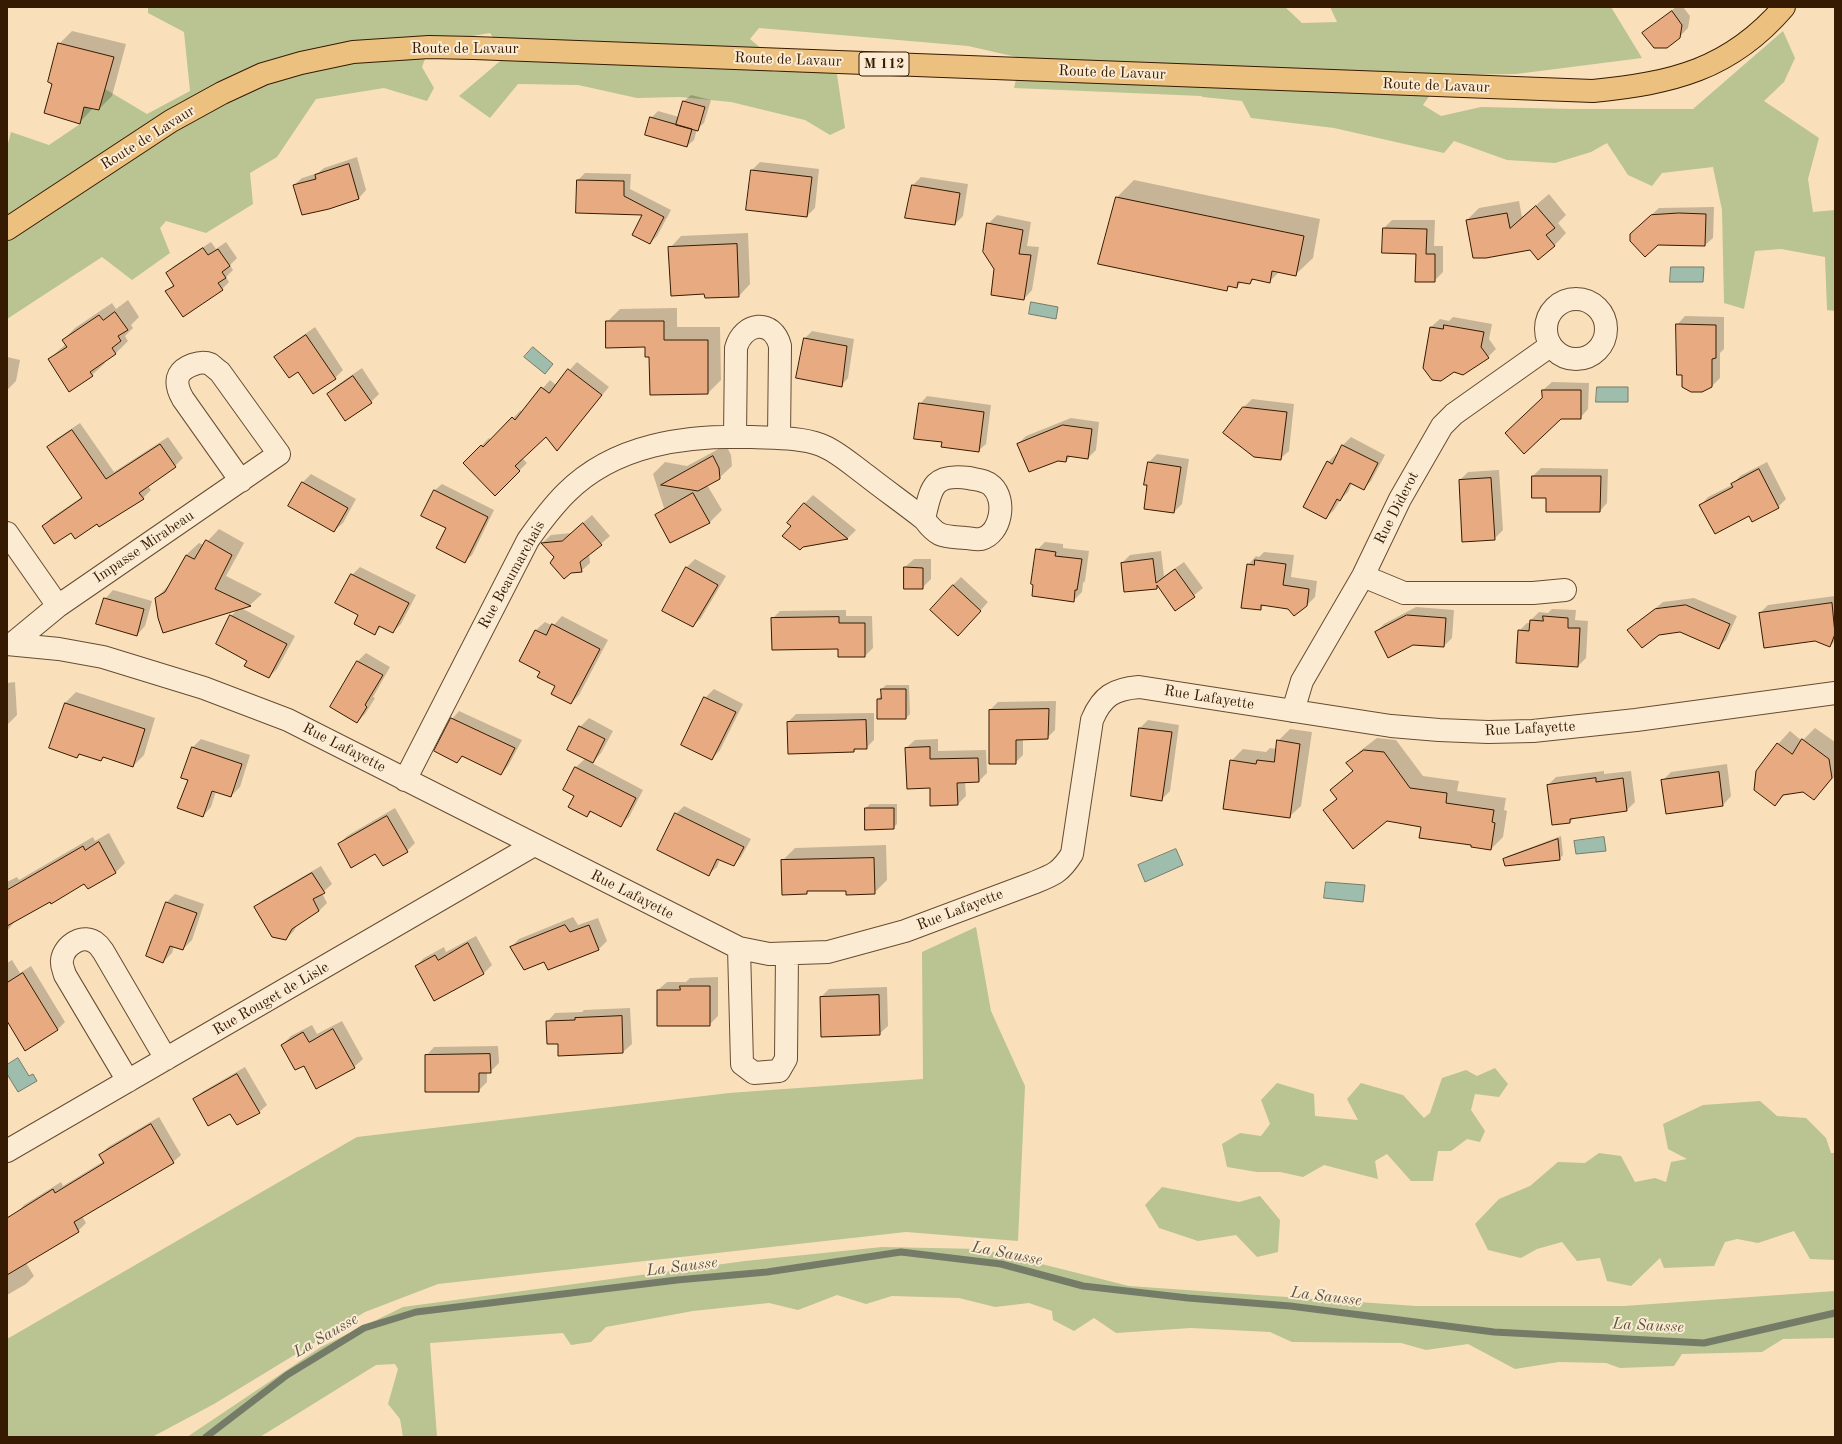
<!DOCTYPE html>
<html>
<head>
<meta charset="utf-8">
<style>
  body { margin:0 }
  #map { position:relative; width:1842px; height:1444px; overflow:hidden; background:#f9e0bb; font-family:"Old Standard TT",serif }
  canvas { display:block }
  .frame { position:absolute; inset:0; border:8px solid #361a01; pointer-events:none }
</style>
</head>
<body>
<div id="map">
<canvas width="1842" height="1444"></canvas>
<div class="frame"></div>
</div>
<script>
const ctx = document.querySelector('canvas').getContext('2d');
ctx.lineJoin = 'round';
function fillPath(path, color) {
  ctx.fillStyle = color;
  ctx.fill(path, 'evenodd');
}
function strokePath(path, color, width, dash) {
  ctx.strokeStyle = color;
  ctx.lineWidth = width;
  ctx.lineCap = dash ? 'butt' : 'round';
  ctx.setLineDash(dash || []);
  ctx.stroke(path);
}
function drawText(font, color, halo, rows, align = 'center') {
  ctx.font = font + ' "Old Standard TT",serif';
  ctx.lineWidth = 4;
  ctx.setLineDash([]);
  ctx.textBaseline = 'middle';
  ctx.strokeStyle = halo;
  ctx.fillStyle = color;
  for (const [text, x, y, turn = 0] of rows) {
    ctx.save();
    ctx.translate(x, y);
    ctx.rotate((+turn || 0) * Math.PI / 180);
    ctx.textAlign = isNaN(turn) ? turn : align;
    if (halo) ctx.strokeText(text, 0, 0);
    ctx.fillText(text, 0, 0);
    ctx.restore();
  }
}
fillPath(new Path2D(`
  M148 7H1285L1302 23 1337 22 1330 7H1611L1642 58 1516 74 1444 75 1423 105 1441 116 1481 107 1573 109H1693L1783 31 1795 58 1784 82 1764 101 1819 138 1808 179 1813 212 1835 210V311L1827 310 1825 257 1781 249 1755 251 1744 309 1724 303 1722 210 1713 167 1662 173 1652 186 1628 175 1607 143 1591 152 1555 163 1507 160 1454 141 1444 153 1334 128 1251 118 1242 101 1203 97 1201 96 1014 88 1021 58 968 46 759 28 750 39 769 55 773 72 836 68 845 128 830 135 805 120 731 102 680 97 637 98 578 85 518 84 490 118 459 96 506 56 490 33 431 43 422 67 434 88 427 101 384 88 316 99 277 157 250 173 253 204 206 233 166 221 160 228 170 253 132 280 102 257 7 319V147L11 132 49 145 80 124 84 107 99 110 105 89 147 114 190 91 184 32 148 13Z
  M976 927 991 1011 1025 1086 1018 1241 906 1232 438 1284 365 1312 214 1404 152 1437H7V1339L357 1137 729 1093 923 1079 922 952Z
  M1495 1068 1508 1084 1499 1097 1475 1094 1471 1110 1485 1131 1480 1142 1467 1139 1451 1151H1438L1433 1181H1411L1387 1154 1375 1161 1378 1179 1324 1165 1303 1177 1280 1172H1257L1227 1167 1222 1144 1240 1133 1261 1136 1270 1124 1261 1100 1277 1083 1314 1094 1315 1116 1358 1120 1347 1099 1361 1083 1403 1095 1424 1118 1430 1113 1442 1078 1466 1070 1477 1076Z
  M1760 1101 1777 1116 1806 1118 1826 1138 1831 1153H1835V1260L1810 1259 1794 1231 1758 1243 1737 1239 1725 1242 1714 1266 1664 1268 1660 1258 1631 1286 1607 1281 1600 1258 1577 1261 1562 1242 1537 1249 1521 1258 1488 1250 1475 1224 1499 1199 1530 1186 1558 1162 1585 1163 1599 1153 1621 1156 1635 1182 1655 1178 1666 1182 1671 1162 1687 1159 1668 1149 1663 1124 1703 1105Z
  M1162 1187 1239 1202 1260 1196 1280 1220 1278 1252 1257 1257 1236 1235 1198 1241 1159 1228 1145 1205Z
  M882 1247 982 1249 1129 1286 1416 1306H1624L1835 1291V1338L1783 1339 1762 1352 1682 1354 1674 1366 1620 1368 1606 1363 1559 1362 1515 1369 1468 1344 1426 1350 1401 1343 1292 1342 1270 1332 1191 1328 1116 1333 1094 1318 1074 1331 1053 1320 1052 1311 1029 1303 995 1307 959 1298 892 1296 866 1304 837 1295 798 1310 769 1303 693 1311 606 1327 591 1342 571 1345 563 1333 430 1343 437 1437H403L400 1419 388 1404 398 1369 395 1364 376 1365 260 1437H187L321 1347 403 1307 745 1261Z`), '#bac392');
const water = new Path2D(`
  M1671 267H1704L1703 282H1670Z
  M1031 302 1058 307 1056 319 1029 314Z
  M533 347 553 364 545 374 524 357Z
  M1597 387H1628V402H1596Z
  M1604 837 1606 851 1576 854 1574 841Z
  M1176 849 1183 865 1145 882 1138 865Z
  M1326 882 1365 885 1363 902 1324 898Z
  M18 1058 29 1076 33 1074 37 1081 18 1092 7 1074V1065Z`);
fillPath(water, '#9ebdad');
strokePath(water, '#747c68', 1);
fillPath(new Path2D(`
  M1676 7H1683L1690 16 1688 28 1679 37 1644 33Z
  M72 31 126 44 112 96 99 109 93 108 80 122 53 84 59 44Z
  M691 95 711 100 704 123 697 129 694 140 687 146 651 118 658 111 679 117 684 101Z
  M357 157 366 190 359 198 329 208 294 185 302 178 318 173 324 168Z
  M760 162 819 169 815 208 807 216 752 170Z
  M585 173 631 174 630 189 671 210 657 236 650 243 644 214 578 180Z
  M921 177 968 184 963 216 955 224 913 185Z
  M1134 180 1320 219 1313 258 1295 275 1279 272 1270 281 1255 278 1250 283 1242 281 1237 287 1231 285 1226 290 1117 197Z
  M1549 194 1566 215 1558 223 1566 233 1554 246 1530 248 1467 220 1479 208 1519 201 1522 217Z
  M1714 207 1713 238 1705 245 1639 226 1659 208Z
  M997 215 1031 222 1027 246 1039 247 1032 290 1024 299 995 269 988 224Z
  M1392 220H1435L1434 246H1443V272L1434 281 1417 253 1384 228Z
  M748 233 750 284 739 296 705 293 670 248 681 236Z
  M211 242 216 249 226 242 237 258 230 265 233 270 226 277 229 282 222 289 167 291 174 284 167 274 174 266Z
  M128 300 139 317 131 325 133 328 125 336 128 341 116 353 103 361 105 363 92 375 70 390 49 359 66 344 63 340 75 328 112 303 116 309Z
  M677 308V327H720L721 380 708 393 650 356 646 346 607 322 620 309Z
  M1685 316 1724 317V349L1720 353V378L1711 387 1683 374 1677 325Z
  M1453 317 1492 324 1489 339 1496 349 1488 357 1424 364 1431 327 1440 319 1449 321Z
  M315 327 343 370 335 378 276 357 284 349Z
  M812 331 854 339 848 378 841 386 797 377 805 338Z
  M7 357 20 360 16 381 7 390Z
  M577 362 609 387 557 449 546 435 522 458 527 463 495 495 464 463 489 438 491 440 521 410 522 412 550 380 556 385Z
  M362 368 379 394 371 402 328 394 336 386Z
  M1552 382 1589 383 1588 409 1580 418 1543 398V390Z
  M927 396 991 405 986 444 978 451 943 441 920 404Z
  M1252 399 1294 404 1289 451 1280 459 1244 407Z
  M1071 418 1099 422 1096 450 1088 458 1071 456 1066 461 1018 444 1026 436Z
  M80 423 114 472 168 437 183 458 175 466 148 486 151 490 143 498 97 523 71 532 43 526 51 518 82 497 48 447 56 439Z
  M1351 437 1385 455 1371 481 1364 489 1352 483 1348 492 1340 500 1334 510 1326 518 1305 507 1328 462 1336 454 1338 455 1343 445Z
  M726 445 731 455 732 466 719 478 707 485 722 510 709 523 657 515 664 508 653 474 665 462 687 466Z
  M1157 454 1189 459 1182 504 1174 512 1149 484V462Z
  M1767 462 1786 499 1778 507 1752 521 1749 515 1701 505 1708 497 1732 485 1740 476Z
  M1541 468 1608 469 1607 503 1600 511 1547 497 1533 476Z
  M1499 470 1503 530 1494 539 1460 480 1468 472Z
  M311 474 356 499 343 523 334 531 289 506 303 482Z
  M442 484 494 510 472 555 465 561 448 528 423 516 435 490Z
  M813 495 856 530 848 538 803 546 792 526 804 504Z
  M592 515 610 536 589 554 590 563 581 571 555 557 542 543 551 535 571 533Z
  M219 529 244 543 226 576 262 594 250 605 241 608 295 636 277 669 269 677 248 660 231 616 238 609 156 598 170 584 186 555 199 543 204 545Z
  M1045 542 1063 544V548L1089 551 1085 581 1083 583 1082 592 1073 601 1037 550Z
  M1161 551 1164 576 1184 562 1203 588 1176 610 1159 586 1157 588 1122 563 1130 555Z
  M1264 552 1294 555 1291 577 1317 581 1315 597 1306 606 1265 604 1260 609 1248 565 1256 556 1259 557Z
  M695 559 726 576 701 618 693 626 686 568Z
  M914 559H931V579L922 588 905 567Z
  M360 567 416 595 401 624 393 632 382 626 375 633 360 615 352 575Z
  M961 577 988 602 966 627 953 585Z
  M113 590 152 601 145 626 137 635 105 599Z
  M1835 596V641L1830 646 1760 613 1768 605Z
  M1694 598 1737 616 1726 640 1719 647 1681 631 1629 630 1663 602Z
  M1416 607 1454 610 1452 638 1444 646 1376 632 1384 624Z
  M1552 609 1576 610 1575 620 1588 621 1586 658 1578 666 1519 631 1527 623H1531V620L1539 612 1548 613Z
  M846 610V616H872L873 648 865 656 839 648 772 619 780 611Z
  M562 616 608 640 579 695 571 703 542 672 520 661 536 630 545 622 553 626Z
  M366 653 390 667 373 697 375 698 365 714 357 722V662Z
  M15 682 17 715 7 725V683Z
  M886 685H909L910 714 906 718H878V699L882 695V689Z
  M714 689 743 704 720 750 712 759 705 698Z
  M76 692 155 718 144 755 133 766 105 757 101 760 81 753 77 757 65 703Z
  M1056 701 1055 730 1047 738 1023 739V755L1015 763H990V710L998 702Z
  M459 711 522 740 508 766 501 774 462 756 456 762 452 719Z
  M874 713V740L866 748H857L854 751 788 722 796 714Z
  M589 718 613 731 601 753 592 763 643 790 629 817 620 825 592 811 587 816 575 795 564 790 576 767 586 758 580 727Z
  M1148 720 1179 725 1170 791 1162 799 1140 728Z
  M1815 728 1835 742V776L1814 799 1804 791 1786 793 1775 805 1778 744 1790 731 1802 741Z
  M1290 729 1312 732 1301 806 1289 817 1231 761 1243 749 1266 752 1270 748 1277 749 1278 741Z
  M1377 738 1396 740 1423 776 1459 781 1457 791 1506 798 1504 810 1507 811 1503 837 1491 849 1472 844 1422 826 1324 810 1337 798 1331 790 1354 770 1348 763 1360 751Z
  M201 739 250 755 240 787 231 796 216 791 211 807 203 816 189 779 193 747Z
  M938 739V751L986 750 987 773 979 781 965 782 966 796 958 804 931 787 906 748 915 740Z
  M1727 764 1731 796 1723 805 1662 781 1671 772Z
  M1604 771V774L1631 771 1635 802 1627 810 1574 818 1570 822 1548 785 1556 777Z
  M870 804H897V824L893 828 866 808Z
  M684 806 751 839 741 857 734 865 720 859 717 867 709 874 676 814Z
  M395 808 415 843 407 851 375 852 339 844 347 836Z
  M109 833 125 863 116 872 88 888 85 882 16 920 7 931V882L17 877 19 880 93 837 95 841Z
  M1561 836 1563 855 1559 859 1504 860 1508 856Z
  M886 845 887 880 874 893 847 890H809L806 893 782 861 795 848Z
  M321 866 332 884 322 893 327 903 319 911 297 925 294 931 286 939 255 908 263 900Z
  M175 894 204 904 192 940 183 949 174 946 172 953 163 962 166 903Z
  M573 917 578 925 598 918 607 941 599 949 548 969 545 961 511 947 519 939Z
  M476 936 492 965 484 973 435 1000 416 966 424 958 444 947 446 952Z
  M12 960 20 973 31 966 65 1022 58 1029 25 1049 7 1020V963Z
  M718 977V1016L709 1025 658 990 667 982H686L690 978Z
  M887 987 888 1026 879 1034 821 997 829 989Z
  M630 1008 632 1044 623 1052 559 1043 547 1022 555 1013 582 1012 584 1010Z
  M342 1021 363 1059 354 1067 304 1064 282 1045 291 1036 312 1025 317 1034Z
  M498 1046 499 1063 490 1072H487V1082L478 1091 426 1056 434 1047Z
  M245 1067 267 1105 259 1112H231L194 1100 202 1092Z
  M159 1117 181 1155 173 1162 82 1216 86 1223 78 1231 26 1263 34 1276 26 1284 7 1295V1249L17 1213 24 1205 61 1182 63 1186 104 1161 100 1155 108 1147Z`), '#0003');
strokePath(new Path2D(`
  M206 1437 287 1375 364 1328 416 1312 677 1280 767 1272 901 1252 1001 1264 1083 1286 1188 1298 1290 1306 1494 1332 1704 1343 1835 1313`), '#747c68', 7);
const building = new Path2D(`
  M1672 11 1682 25 1680 38 1667 48H1654L1642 33Z
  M58 43 114 57 99 110 84 107 80 124 44 113 52 84 48 82Z
  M683 101 705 107 698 131 676 125Z
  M650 117 692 129 687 147 645 135Z
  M349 164 359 199 329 209 302 215 293 185 316 179 315 175Z
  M751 170 812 177 807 217 746 210Z
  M577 180 624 181V196L664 217 650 244 632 235 642 215 576 213Z
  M912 185 960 193 955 225 905 218Z
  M1116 197 1304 236 1296 276 1272 271 1270 283 1252 279 1250 284 1238 282 1237 288 1228 286 1227 291 1098 264Z
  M1536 206 1555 228 1546 235 1555 246 1538 260 1530 250 1486 258H1473L1466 220 1507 213 1510 228Z
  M1679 213 1706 214 1705 246 1658 245 1645 257 1630 241V234L1651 215Z
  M987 223 1023 230 1019 254 1031 255 1024 300 991 295 994 269 983 252Z
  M1383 228 1427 229 1426 254H1435V282H1415L1416 254 1382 253Z
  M737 244 739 297 705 298 704 294 671 296 668 247Z
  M203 248 208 255 218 249 230 266 222 272 226 278 218 283 223 290 183 317 165 291 174 286 166 273Z
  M115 312 128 330 118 336 121 341 112 348 116 354 90 372 93 376 69 392 48 359 67 347 62 340 99 315 103 320Z
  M606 321H664V340H708V394L650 395 649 357H645V347L606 348Z
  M1676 324 1716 325V358L1712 359V387L1702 392H1691L1682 387V375H1677Z
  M1444 325 1484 332 1481 347 1489 358 1463 375 1454 372 1441 381 1432 380 1423 368 1430 327 1443 329Z
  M306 335 336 379 313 394 298 372 289 378 274 357Z
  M804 338 847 346 842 387 796 378Z
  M568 369 602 395 557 451 546 437 515 466 520 471 495 496 463 463 481 445 483 447 512 417 515 420 541 387 549 393Z
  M353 376 372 403 345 421 327 394Z
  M1542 390H1581V419H1561L1524 454 1505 433 1542 398Z
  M919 403 984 412 979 452 941 447 942 442 914 439Z
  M1243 407 1287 412 1281 460 1254 457 1223 433Z
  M1063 425 1092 429 1088 459 1067 456 1066 462 1058 461 1029 472 1017 444Z
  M72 430 106 479 160 444 176 467 139 493 144 499 99 527 97 524 75 539 71 533 54 544 42 526 82 498 47 447Z
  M1342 445 1378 463 1364 490 1350 483 1340 501 1337 499 1326 519 1303 507 1327 461 1332 464Z
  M713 456 719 468 720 479 698 491 661 485Z
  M1148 462 1181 467 1174 513 1144 509 1147 485H1144Z
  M1759 469 1779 508 1752 522 1749 516 1715 534 1699 505 1733 487 1731 484Z
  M1532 476H1601L1600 512H1546V498H1532Z
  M1491 478 1495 540 1462 542 1459 480Z
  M302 482 348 508 334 532 288 506Z
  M434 490 488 517 465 563 436 548 446 528 421 516Z
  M693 493 710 523 670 543 655 515Z
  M804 503 848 539 803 547 800 550 782 536 791 526 787 523Z
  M583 523 602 545 580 562 582 572 571 573 564 579 550 563 554 557 541 543 562 541Z
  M206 540 232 555 215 589 251 606 163 633 158 618 155 598 165 592 186 555 194 559Z
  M1036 549 1056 552 1055 556 1082 559 1077 590H1075L1074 602 1032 596 1033 585 1031 584Z
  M1153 559 1156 583 1175 569 1195 597 1175 611 1157 585V589L1124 592 1121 563Z
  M1255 560 1286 564 1283 585 1309 589 1307 606 1294 616 1288 609 1261 605V610L1241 608 1247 564 1254 565Z
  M686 567 718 585 693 627 662 611Z
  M904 567 923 568V589H904Z
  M351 574 409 603 393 633 379 626 375 635 354 624 358 615 335 603Z
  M953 585 981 611 958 636 930 610Z
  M104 598 144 609 137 636 96 624Z
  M1832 603 1835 634 1830 647 1815 641 1764 648 1759 613Z
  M1686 605 1730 624 1719 649 1680 632 1659 635 1642 648 1627 630 1655 609Z
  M230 615 287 644 269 678 244 666 247 661 216 644Z
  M1407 615 1446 618 1444 647 1413 645 1388 658 1375 632Z
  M1543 616 1568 618V628H1580L1578 667 1516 663 1518 630 1529 631 1530 620 1543 621Z
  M839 617V623H865V657H838V649L772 650 771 618Z
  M552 624 600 649 571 704 551 694 555 686 537 677 540 672 519 661 535 630 546 635Z
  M357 661 383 675 365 705 367 707 357 723 330 707Z
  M881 689H906V719H877V699H881Z
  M704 697 736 712 712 760 681 745Z
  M65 703 145 729 133 767 103 757 101 761 79 754 77 758 49 748Z
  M1049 709 1048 739 1016 740V764H989V710Z
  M451 718 515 748 501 775 462 756 457 763 434 751Z
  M866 720 867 749H854V752L788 754 787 722Z
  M579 726 605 739 593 763 567 750Z
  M1139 728 1172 732 1162 801 1131 796Z
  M1802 739 1829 759 1832 778 1814 800 1803 792 1783 795 1775 806 1754 790 1756 771 1777 743 1792 754Z
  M1277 740 1300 744 1290 818 1223 809 1230 760 1256 764 1257 760 1274 762Z
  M192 747 242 764 231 797 212 791 203 817 177 808 188 780 181 778Z
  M930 747V759L978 758 979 782 957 783 958 805 930 806V788L907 789 905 748Z
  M1364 750 1384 752 1410 788 1447 793 1446 803 1494 810 1492 822 1495 823 1491 850 1471 847V845L1419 838 1421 827 1387 821 1353 849 1323 810 1337 799 1330 790 1353 771 1346 763Z
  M575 767 636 798 621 827 590 811 587 817 568 807 574 796 563 790Z
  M1719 772 1723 806 1666 814 1661 780Z
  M1596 778V782L1623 778 1627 811 1570 819V823L1552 825 1547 785Z
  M865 808H894V829L865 830Z
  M675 813 744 847 734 866 717 859 709 876 657 850Z
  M387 816 408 852 383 866 375 854 351 868 338 844Z
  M1558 839 1560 860 1505 866 1503 859Z
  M99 842 116 873 88 889 84 884 51 904 50 902 7 926V890L83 846 85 850Z
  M874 858 875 894 846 895V891H807V894L782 895 781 860Z
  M312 873 325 893 313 899 319 911 292 929 286 940 272 937 254 907Z
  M166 902 197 913 183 950 170 946 163 963 146 956Z
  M565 925 570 932 589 925 599 950 548 970 544 962 524 970 510 947Z
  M468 943 484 974 434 1001 415 966 435 955 438 960Z
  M23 973 58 1030 25 1051 7 1021V983Z
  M680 986H710V1026H657V990H680Z
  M879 995 880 1035 821 1037 820 997Z
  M622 1016 623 1053 558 1056V1044H547L546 1021 575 1020V1018Z
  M333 1029 355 1068 316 1089 304 1066 295 1070 281 1045 303 1032 309 1042Z
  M490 1054 491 1073H479V1092H425V1055Z
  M237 1074 260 1113 237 1125 230 1114 208 1126 193 1099Z
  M151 1124 174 1163 74 1222 79 1232 7 1275V1218L53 1189 55 1193 104 1163 99 1155Z`);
fillPath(building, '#e8aa80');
strokePath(building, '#361a01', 1);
const minor = new Path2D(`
  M1546 329a30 30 0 1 1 60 0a30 30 0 1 1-60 0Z
  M735 437 736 348C743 322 773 318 780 346L779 438
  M7 533 58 606
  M1363 576 1404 593H1533L1565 590
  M7 644 59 649 103 657 204 688 288 720 739 948 769 954 828 952 905 931 1033 883C1053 875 1060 873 1072 854L1092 720C1102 696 1114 689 1139 687L1391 726 1439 730 1488 732 1533 731 1636 720 1835 693
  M12 644 58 606 279 454 220 372C217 370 213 366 210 364 201 360 184 366 179 375 175 383 179 392 183 399L241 481
  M1293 711 1302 681 1363 576 1400 499 1442 426 1454 414 1550 346
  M405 780 528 540C540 523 552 507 566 493 615 444 686 435 752 437 774 438 800 437 821 445 837 451 852 465 866 475 885 490 905 504 924 519 938 538 943 536 966 538 970 538 976 540 981 539 1001 534 1007 500 992 486 986 480 977 480 969 478 932 473 931 488 924 519
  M739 948 742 1064 754 1073 779 1071 786 1059 787 954
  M128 1081 65 975C64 971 61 965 62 960 64 945 84 932 97 944 100 946 101 949 103 951L166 1059
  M7 1151 534 845`);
const major = new Path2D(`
  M7 229 171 121 222 93 263 74 301 63 353 52 429 47 474 48 1593 91C1672 83 1730 70 1784 7`);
strokePath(minor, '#674c30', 24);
strokePath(major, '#361a01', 24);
strokePath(minor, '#fbebd3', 22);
strokePath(major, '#ecc07e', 22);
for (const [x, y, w] of [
  [884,64,50]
]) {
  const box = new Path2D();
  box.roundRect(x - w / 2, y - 12, w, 24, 3);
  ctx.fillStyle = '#fbebd3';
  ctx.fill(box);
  strokePath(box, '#361a01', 1);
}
drawText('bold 14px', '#361a01', null, [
  ["M 112",884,64]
]);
drawText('15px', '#361a01', '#fbebd3', [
  ["Route de Lavaur",465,49],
  ["Route de Lavaur",788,60,2],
  ["Route de Lavaur",1112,73,2],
  ["Route de Lavaur",1436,86,2],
  ["Route de Lavaur",148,138,-32],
  ["Rue Diderot",1397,508,-63],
  ["Impasse Mirabeau",144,547,-34],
  ["Rue Beaumarchais",512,575,-61],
  ["Rue Lafayette",1209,698,9],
  ["Rue Lafayette",1530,729,-3],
  ["Rue Lafayette",344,748,27],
  ["Rue Lafayette",632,895,27],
  ["Rue Lafayette",960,910,-21],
  ["Rue Rouget de Lisle",271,999,-30]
]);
drawText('italic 16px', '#5a533d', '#fbebd3', [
  ["La Sausse",1007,1254,11],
  ["La Sausse",682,1267,-7],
  ["La Sausse",1326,1297,7],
  ["La Sausse",1648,1326,3],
  ["La Sausse",326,1336,-30]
]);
</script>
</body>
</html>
